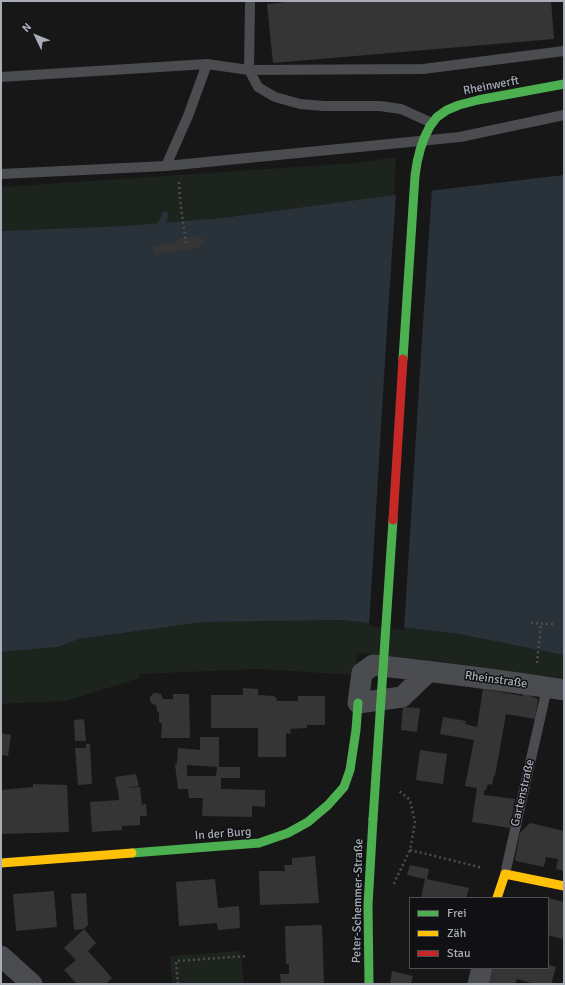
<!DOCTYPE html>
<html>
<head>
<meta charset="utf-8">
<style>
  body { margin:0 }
  #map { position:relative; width:565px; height:985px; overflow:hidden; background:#171717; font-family:Signika,sans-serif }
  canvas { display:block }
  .frame { position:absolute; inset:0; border:2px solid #a8adb8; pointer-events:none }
  .legend { position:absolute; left:409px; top:897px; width:140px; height:72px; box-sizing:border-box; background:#111113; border:1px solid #4d4f55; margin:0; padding:5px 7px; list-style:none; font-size:12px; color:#a8adb8 }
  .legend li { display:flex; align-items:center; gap:8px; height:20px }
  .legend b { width:20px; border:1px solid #4d4f55 }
  .north { position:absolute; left:16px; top:16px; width:40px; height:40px; -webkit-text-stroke:3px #111113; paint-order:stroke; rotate:313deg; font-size:11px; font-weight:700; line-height:16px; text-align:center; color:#a8adb8 }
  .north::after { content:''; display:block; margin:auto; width:14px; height:18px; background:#a8adb8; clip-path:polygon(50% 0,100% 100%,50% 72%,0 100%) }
</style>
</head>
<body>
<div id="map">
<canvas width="565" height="985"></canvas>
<div class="frame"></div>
<ul class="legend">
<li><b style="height:5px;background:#4caf50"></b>Frei</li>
<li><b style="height:5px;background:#ffc107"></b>Zäh</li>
<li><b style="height:5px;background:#c62828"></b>Stau</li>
</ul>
<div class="north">N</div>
</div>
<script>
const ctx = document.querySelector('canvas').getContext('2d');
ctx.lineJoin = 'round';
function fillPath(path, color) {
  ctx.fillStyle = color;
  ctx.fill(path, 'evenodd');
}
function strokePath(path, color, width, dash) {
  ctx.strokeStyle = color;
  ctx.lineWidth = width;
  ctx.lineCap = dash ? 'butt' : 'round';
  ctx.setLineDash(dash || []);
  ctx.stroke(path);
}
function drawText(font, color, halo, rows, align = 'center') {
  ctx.font = font + ' Signika,sans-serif';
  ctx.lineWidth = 3;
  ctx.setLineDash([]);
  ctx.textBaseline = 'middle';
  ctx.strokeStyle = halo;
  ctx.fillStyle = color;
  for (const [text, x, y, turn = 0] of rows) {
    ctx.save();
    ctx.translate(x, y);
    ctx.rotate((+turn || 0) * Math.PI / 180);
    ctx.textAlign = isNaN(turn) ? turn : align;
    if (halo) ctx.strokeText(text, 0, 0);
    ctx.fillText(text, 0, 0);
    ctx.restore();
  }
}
fillPath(new Path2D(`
  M396 157 394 195 222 218 123 226 1 231V187L356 163Z
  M343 620 459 634 564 655V680L431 660 357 653 355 675 258 669 139 674 140 678 66 701 1 704V652L58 647 79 639 204 622Z
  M241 951 244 984H172L170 956Z`), '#1d241e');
fillPath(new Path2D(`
  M564 175V655L459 634 343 620 204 622 79 639 58 647 1 652V231L123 226 222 218 394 195Z`), '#2a3239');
fillPath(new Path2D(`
  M432 189 422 339 404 630 369 626 386 344 396 193Z`), '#171717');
strokePath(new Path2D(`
  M157 230 162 223 165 215`), '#2a3239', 7);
fillPath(new Path2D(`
  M296 1H551L554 39 273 63 267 4Z
  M198 236 204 240 201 244 197 248 155 254 153 246 178 242 177 239Z
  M243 688 258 689V695L274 696 277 699 276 701H298V696H325V725H307V728L290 729 291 734 286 733V757H258V728H211V695H243Z
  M483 689 523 696V693L538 699 535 719 506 714 495 776 494 775 492 785 488 784 486 790H484V795L515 799 510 828 472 822 477 788 465 786 474 740 440 734 443 717 466 721 465 724 477 727Z
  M154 693H156L161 694 163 699H173V694H189L190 738H161L162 724 159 722V713L157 711 156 705 152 704 150 700V697Z
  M403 707 420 708 417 732 401 730Z
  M84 719 86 741H75L74 720Z
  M1 733 11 735 8 756 1 755Z
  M200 737H219V767H240V778H221V789L265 790V807L252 806V817L202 816 203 798H189L188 789H178L175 764H177L178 748 200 750ZM187 765 217 767 216 776H187Z
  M86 744H90L92 784 78 785 75 748H86Z
  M420 750 447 754 443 784 416 780Z
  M136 774 139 786 124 788 140 787 142 805 146 804 147 816H140V825L122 826V830L92 832 90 802 119 800 118 789H117L115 777Z
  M33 784 67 785 69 832 1 834V790L33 787Z
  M530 823 564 831V871L556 869 558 859 546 857 544 867 516 861 515 859 520 833Z
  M315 856 319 903 260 905 259 871H285L284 865H292V858Z
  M410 865 429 869 427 879 469 888 466 898H421L425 879 407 875Z
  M215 879 218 908 239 906 240 928 218 930 217 923 179 926 176 882Z
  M54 891 57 927 16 931 13 894Z
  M86 893 88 925 84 929 74 930 71 894Z
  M548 898 564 902V932L562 939 548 935Z
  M322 925 324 984H281L280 974H289V964H286L285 926Z
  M84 929 96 943 88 951 112 978 106 984H77L64 970 76 960 64 948Z
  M548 965 556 967 551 984H535L517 979 515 984H487L490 979 493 968H548Z
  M392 971 413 976 411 984 390 983Z`), '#353536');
strokePath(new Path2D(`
  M179 182 180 200 186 243
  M531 623 553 624
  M537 663 541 623
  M410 850 483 868
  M394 884 395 881 410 850 415 822 410 800 398 790
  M178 984 176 961 247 956`), '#4d4e52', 2.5, [2, 3]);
strokePath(new Path2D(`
  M250 1 249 70 258 87 275 97 300 104 324 106H380L401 109 432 123
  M1 77 207 64 249 70 423 69 564 51
  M166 166 188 116 207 64
  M1 174 166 166 359 147 460 137 564 115
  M505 874 547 688`), '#4b4c50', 10);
strokePath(new Path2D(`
  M429 671 402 697 358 703 362 673 373 665C437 672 501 680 564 690
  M1 956 32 984
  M478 984 482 968`), '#4b4c50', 21);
strokePath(new Path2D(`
  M430 126 437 117 447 110 459 105 478 100 564 84
  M132 853 259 843 288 833 308 822 328 805 344 787 350 770 356 730 358 703
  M369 984 368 905 373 819`), '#4caf50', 9);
strokePath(new Path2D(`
  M1 863 132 853
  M497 898 505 874 564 886`), '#ffc107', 9);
strokePath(new Path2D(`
  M403 359 415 176C417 158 421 142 430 126
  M373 819 393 520`), '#4caf50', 9);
strokePath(new Path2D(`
  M393 520 403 359`), '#c62828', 9);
drawText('12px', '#a8adb8', '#111113', [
  ["Rheinwerft",491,86,-11],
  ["Rheinstraße",496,680,8],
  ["Gartenstraße",523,793,-77],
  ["In der Burg",223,834,-4],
  ["Peter-Schemmer-Straße",358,901,-89]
]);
</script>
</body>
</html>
